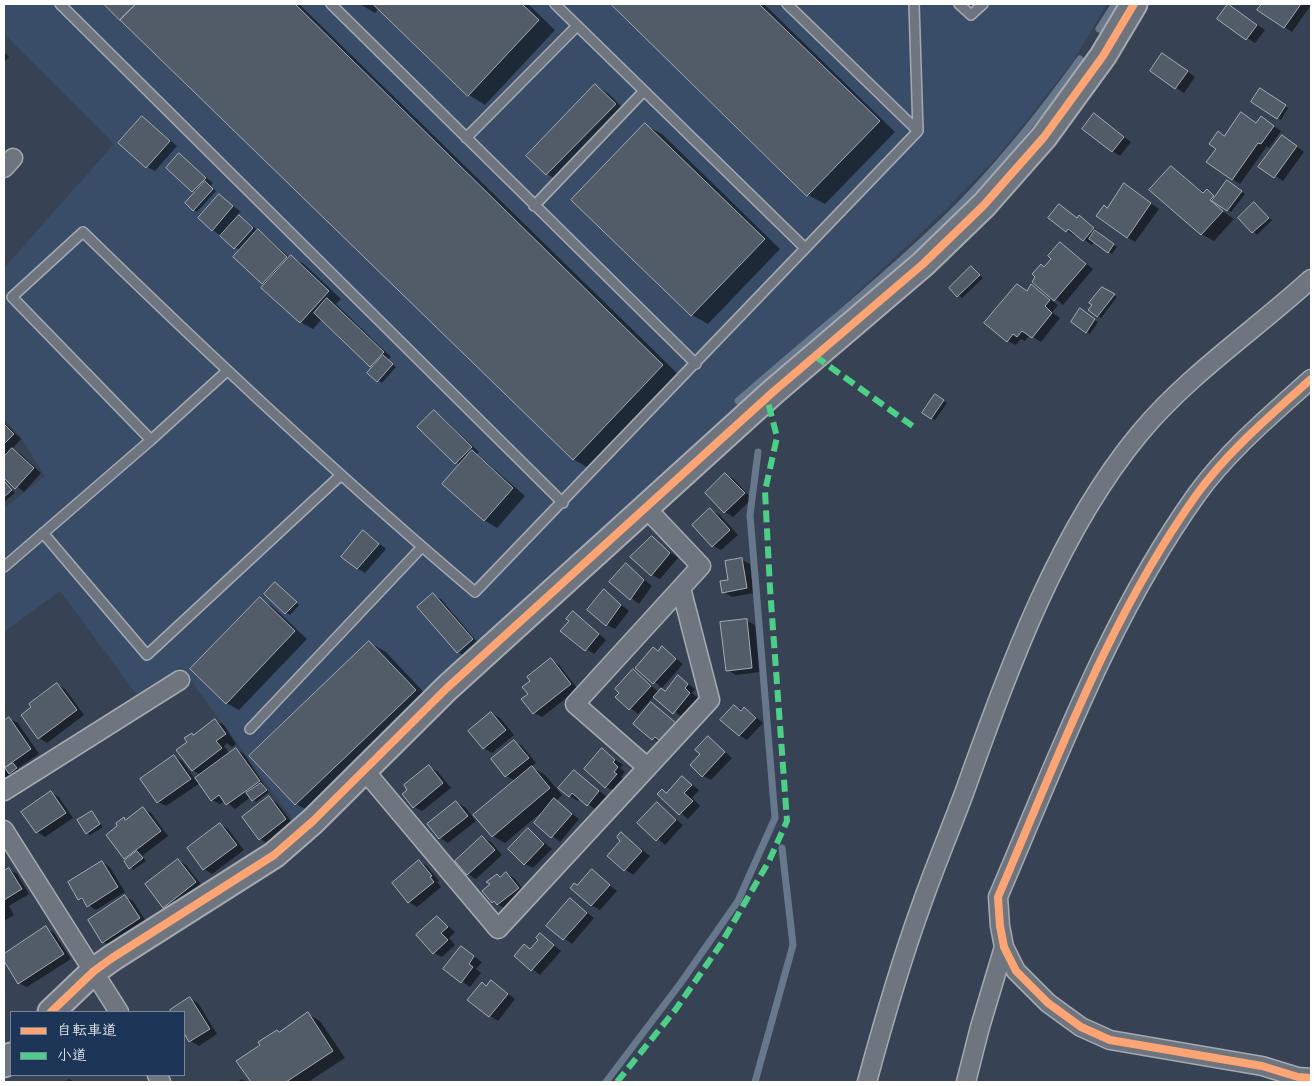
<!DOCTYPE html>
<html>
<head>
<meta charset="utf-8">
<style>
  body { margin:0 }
  #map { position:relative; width:1315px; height:1086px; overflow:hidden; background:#374354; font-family:Dekko,"Klee One",sans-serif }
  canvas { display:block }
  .frame { position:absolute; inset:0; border:5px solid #fff; pointer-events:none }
  .legend { position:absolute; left:10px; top:1011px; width:175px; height:65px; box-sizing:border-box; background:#1d3557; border:1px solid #77869a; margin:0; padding:6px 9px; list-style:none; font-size:15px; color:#fff }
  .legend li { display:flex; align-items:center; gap:10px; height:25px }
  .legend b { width:25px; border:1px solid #77869a }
</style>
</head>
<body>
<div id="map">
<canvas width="1315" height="1086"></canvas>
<div class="frame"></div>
<ul class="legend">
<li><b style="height:6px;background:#fda474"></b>自転車道</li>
<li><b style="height:6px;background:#4dcf88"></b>小道</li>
</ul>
</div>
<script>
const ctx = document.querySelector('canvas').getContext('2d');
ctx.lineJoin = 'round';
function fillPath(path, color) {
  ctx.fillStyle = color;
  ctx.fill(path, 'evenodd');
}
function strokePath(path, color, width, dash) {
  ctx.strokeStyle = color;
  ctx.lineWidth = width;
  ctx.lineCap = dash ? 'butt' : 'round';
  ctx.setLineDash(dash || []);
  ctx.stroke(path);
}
fillPath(new Path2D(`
  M4 4H1107L1072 63 1000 154 944 211 294 821 181 667 137 695 60 591 4 632V508L45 476 20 436 4 419V268L114 144 4 34Z`), '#394d69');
fillPath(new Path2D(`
  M106 4H299L679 375 590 469 573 459Z
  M360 4H528L555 30 485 105 469 95 379 8 375 13Z
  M612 4H764L895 132 825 204 808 195Z
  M1263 4H1311V5L1292 32 1259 10Z
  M1236 10 1265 30 1255 43 1218 19Z
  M4 52 9 57 4 62Z
  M1171 59 1195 77 1184 93 1151 71Z
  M596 86 608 93 627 112 559 181 547 174 528 156Z
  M1260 90 1288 108 1281 120 1252 101Z
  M1094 115 1131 142 1120 156 1112 151Z
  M142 118 177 146 155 171 147 167Z
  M1269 123 1281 131 1269 148 1267 146 1240 184 1232 179 1217 149 1225 137 1257 124Z
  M645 125 662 134 780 249 708 324 692 315Z
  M1290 141 1304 152 1283 181 1275 176Z
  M180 155 213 183 210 186 216 191 197 212 194 210 196 193 168 168Z
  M1171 167 1205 193 1207 191 1217 197 1231 184 1245 194 1231 212 1205 196 1204 198 1234 219 1214 241 1201 234Z
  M1132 189 1159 209 1135 242 1127 237 1107 209Z
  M220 196 241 212 237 215 266 236 290 258 291 257 304 264 341 299 336 304 391 357 388 360 396 367 382 383 369 373 374 368 322 319 313 329 300 322 263 283 240 251 213 230Z
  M1254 204 1272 220 1257 235 1240 218Z
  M1060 206 1078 219 1079 217 1087 222 1101 233 1100 235 1117 247 1112 254 1094 242 1092 245 1076 234 1075 236 1067 231 1050 217Z
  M1060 243 1093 269 1063 305 1034 281 1053 259Z
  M971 268 983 278 962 298 950 288Z
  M1032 286 1058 305 1052 312 1060 318 1041 342 1030 335 1025 341 1021 339 1016 345 1008 341Z
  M1102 288 1117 297 1101 318 1098 316Z
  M1084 312 1098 322 1090 334 1086 332Z
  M936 396 947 403 935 420 924 413Z
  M434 412 442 417 479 452 477 454 525 496 497 528 484 520 460 465 419 427Z
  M4 422 21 439 12 449 21 454 41 473 24 492 4 476Z
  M726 475 734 479 752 499 733 517 725 512Z
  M4 481 15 493 4 502Z
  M710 510 719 514 738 535 721 550 713 546Z
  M364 532 386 549 365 573 357 568Z
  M652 538 678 558 660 579 652 575Z
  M742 560 750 564 754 593 732 597 723 592Z
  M626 564 652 586 639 604 611 582Z
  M275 583 299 605 290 615 286 613Z
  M604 591 629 611 615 629 607 625Z
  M433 595 441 599 480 645 466 657 458 652Z
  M260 599 272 606 307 639 239 710 226 703Z
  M573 612 606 640 594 654 562 631 571 621Z
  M746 620 755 625 760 672 736 675 728 670Z
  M370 643 386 652 431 700 313 813 296 804Z
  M663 648 683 664 662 688 637 667Z
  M551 660 559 665 578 689 542 717 534 713 529 694 532 681Z
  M633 671 659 692H665L678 676 695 689 692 693 698 698 682 717 654 696 638 714 617 697Z
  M57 684 65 689 84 715 47 743 39 738Z
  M651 704 683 728 661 744 634 724Z
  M734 706 752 713 763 723 747 740 739 735Z
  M492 713 500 718 514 735 492 753 484 748 470 731Z
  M10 719 18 723 39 754 18 768 20 770 4 778V723Z
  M216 721 224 725 236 744 232 747 227 743 224 746 230 754 236 750 244 754 269 792 256 802 251 797 235 809 225 801 220 804 212 800 200 783 166 806 158 802 174 756 182 761 195 779 201 775 192 770 195 736Z
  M708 738 732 758 711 780 703 776 702 754Z
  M514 741 522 746 536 763 531 767 545 775 562 795 556 801 579 819 560 842 535 822 542 812 505 843 492 836 516 781 506 776Z
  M602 750 623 765 620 768 625 772 621 777 624 779 614 791 606 787Z
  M429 767 437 771 451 788 422 811 414 807Z
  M574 771 606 796 595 809 580 798 578 801 570 796 560 788Z
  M682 777 699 790 692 798 700 806 688 819 659 794H667Z
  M51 793 59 797 73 818 45 837 37 832Z
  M269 798 277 803 293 824 268 843 259 839Z
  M456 802 465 807 476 821 448 843 440 838Z
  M657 803 683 825 665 845 639 823Z
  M143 809 151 813 168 836 142 856 146 861 133 870 124 858 119 826 124 819 127 820Z
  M92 813 103 827 90 835 87 833Z
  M220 824 228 829 244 850 212 874 204 869Z
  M529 830 552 849 533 868 525 864Z
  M622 834 650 856 633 875 608 856 622 841Z
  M482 837 491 842 502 855 476 879 468 874Z
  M178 860 186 865 203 887 172 911 164 907Z
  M102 862 110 867 125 892 96 910 79 899Z
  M419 862 427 866 439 881 437 882 441 887 417 907 409 902 393 883Z
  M9 869 17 874 29 894 9 906 14 915 4 921V872Z
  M592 871 617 891 600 910 591 905 578 886Z
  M506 873 514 878 526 893 506 909 493 902 492 884 498 875 501 877Z
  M125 897 133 901 147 923 111 946 103 942Z
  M570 900 594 918 572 944 548 925Z
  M437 917 455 932 449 938 455 945 442 957 434 953Z
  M46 928 54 933 71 959 27 987 19 983 4 955Z
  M540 935 561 951 540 975 516 956 531 950 540 940Z
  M461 947 482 962 476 969 481 973 470 987 444 969Z
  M491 981 515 999 498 1021 490 1016 487 987Z
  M190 999 198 1003 217 1034 199 1046 190 1041 184 1030V1012L171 1011Z
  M308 1014 320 1021 345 1058 308 1082H252L238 1061 277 1031 280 1033Z
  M69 1079 75 1082H64Z
  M242 1079 247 1082H237Z`), '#0007');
strokePath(new Path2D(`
  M1099 29 1115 4
  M738 401C811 337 888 276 957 208 1002 162 1042 112 1080 59
  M606 1082 680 984 738 901 775 818 750 515 758 452
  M755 1082 793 945 782 848`), '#68788c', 7);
const building = new Path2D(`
  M104 4H136L120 20Z
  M136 4H295L663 365 573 460 120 20Z
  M373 4H522L539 20 468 96Z
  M611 4H759L880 121 807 196Z
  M1228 4 1257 25 1246 40 1217 19Z
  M1262 4H1301L1284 28 1257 10Z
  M1162 53 1188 71 1175 89 1150 71Z
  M595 84 616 104 546 175 526 156Z
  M1260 88 1286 105 1277 119 1251 102Z
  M1241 112 1256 123 1261 116 1274 126 1261 144 1258 143 1232 180 1206 162 1216 149 1209 144 1218 131 1224 136Z
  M1094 113 1124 137 1112 152 1082 129Z
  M142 116 170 141 146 168 118 143Z
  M645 123 765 239 691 316 571 200Z
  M1282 135 1297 146 1274 178 1258 167Z
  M179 153 206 178 192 192 166 168Z
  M1171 166 1203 193 1207 189 1214 196 1210 200 1223 211 1201 235 1149 190Z
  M1227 180 1242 191 1227 211 1212 201Z
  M205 181 213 189 193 211 185 203Z
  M1124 183 1151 203 1127 238 1096 216 1104 205 1107 208Z
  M219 194 233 206 212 231 198 218Z
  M1254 202 1269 218 1252 233 1238 218Z
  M1059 204 1077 218 1079 215 1094 228 1083 241 1068 229 1066 232 1048 218Z
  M239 215 253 228 234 249 220 236Z
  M258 229 287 257 262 284 233 257Z
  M1095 230 1114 244 1108 253 1089 239Z
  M1060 242 1086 264 1054 301 1032 282 1035 277 1032 274 1041 264 1044 267 1051 259 1048 256Z
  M291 255 329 291 300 323 261 288Z
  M971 266 980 275 957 297 949 288Z
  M1017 284 1027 291 1031 284 1050 300 1045 306 1052 313 1032 338 1022 331 1017 337 1013 334 1007 342 984 323Z
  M1102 287 1115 294 1097 317 1088 310 1092 305 1089 303Z
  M327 298 384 352 370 367 314 313Z
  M1080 308 1095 319 1086 333 1071 322Z
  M383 355 393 364 377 382 367 373Z
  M935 394 944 400 931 419 922 413Z
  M434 410 472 447 455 464 417 427Z
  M4 424 14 434 4 444Z
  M12 448 34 468 15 489 4 478V457Z
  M472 450 513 488 484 521 442 484Z
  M725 473 745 493 724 513 705 493Z
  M4 481 12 490 4 497Z
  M710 508 730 530 712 547 692 525Z
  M363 530 379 544 357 569 341 557Z
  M652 536 670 553 651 576 630 557Z
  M742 558 747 588 722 593 720 581 728 580 725 561Z
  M626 563 644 580 630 600 609 582Z
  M275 582 297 602 285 614 264 594Z
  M604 589 621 605 606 626 587 610Z
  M433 593 473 639 457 653 417 607Z
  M260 597 295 631 226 704 190 669Z
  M573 611 599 634 585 651 560 631 569 621 566 619Z
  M747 619 752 668 726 671 720 622Z
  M369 641 416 690 295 805 249 756Z
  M662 646 676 659 653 684 635 668 653 647 658 651Z
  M551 658 571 684 533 714 521 699 528 694 522 687 530 681 527 677Z
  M633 669 651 686 629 710 615 697 619 693 615 689Z
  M678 675 688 684 685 688 690 693 673 714 653 697 661 688 665 691Z
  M57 683 77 710 38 739 21 715 31 707 29 704Z
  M651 702 676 723 660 741 655 737 652 740 633 724Z
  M734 705 741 711 744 707 756 718 739 736 720 720Z
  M491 712 506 730 483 749 468 731Z
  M9 717 31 749 4 768V721Z
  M215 719 226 734 216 741 222 748 192 771 176 750 187 742 184 738 192 733 193 735Z
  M708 736 725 752 702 777 690 765 700 754 695 750Z
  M514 740 529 758 505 777 491 759Z
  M236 748 260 781 226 805 219 795 211 801 195 778Z
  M602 748 615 760 613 762 618 767 614 772 617 774 605 788 584 769Z
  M174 755 191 779 157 803 140 779Z
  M13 763 17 768 9 774 5 768Z
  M429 765 443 783 413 808 402 794 407 790 404 785Z
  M532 766 550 788 492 837 473 815Z
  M574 770 599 791 587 806 572 793 569 797 558 788Z
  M682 776 692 785 684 793 693 801 679 815 657 794 662 789 666 793Z
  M261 783 267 790 252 801 246 793Z
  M51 791 66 813 36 833 21 812Z
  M269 796 286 819 259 840 242 817Z
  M554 798 572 814 551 838 534 823Z
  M456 801 468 816 439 839 427 824Z
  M657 802 676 820 656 841 637 823Z
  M143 807 161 831 124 859 106 835 117 826 116 823 124 817 125 820Z
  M92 811 100 824 86 834 77 820Z
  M220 823 237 845 203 870 187 848Z
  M528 828 544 844 524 865 508 849Z
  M621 832 642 851 624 871 607 856 620 841 617 837Z
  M482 836 495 850 467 875 455 861Z
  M137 851 143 858 129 869 124 861Z
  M178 859 196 882 163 908 145 884Z
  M419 860 432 876 430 877 434 882 408 903 392 883Z
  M102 861 118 887 87 907 82 898 78 900 68 882Z
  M9 868 22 889 4 900V871Z
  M592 869 610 885 591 906 570 888 574 883 577 885Z
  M506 872 519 888 497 905 494 901 492 903 482 891 490 884 486 882 497 874 500 877Z
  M125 895 140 918 102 943 88 920Z
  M570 898 587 913 563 940 546 926Z
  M437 916 448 927 441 933 448 940 433 954 416 935Z
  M46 926 64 954 18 984 4 961V954Z
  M540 933 554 945 531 971 514 956 524 944 530 949 538 940 536 938Z
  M461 946 474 956 469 964 473 967 461 983 443 969Z
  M491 980 508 994 489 1017 467 1000 482 982 486 986Z
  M190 997 210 1029 189 1042 184 1033V1012H171L170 1010Z
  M308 1012 333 1051 286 1082H251L236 1061 260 1045 258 1042 277 1030 279 1032Z`);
fillPath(building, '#525b68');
strokePath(building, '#a5aab2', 1);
const lane = new Path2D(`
  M60 4 563 503
  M331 4 696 364
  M555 4 805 248
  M914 4 918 131
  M959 4 971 15 983 4
  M466 138 577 26
  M534 206 643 92
  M151 440 227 371
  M43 533 147 655 340 476
  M4 567 151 440 12 297 83 232C210 356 339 477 475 592L918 131 787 4
  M250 729 422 547`);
const street = new Path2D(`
  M4 168 13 158
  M1311 379C1271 415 1229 450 1197 494 1109 617 1057 760 998 897L1000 926 1004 947 1016 971 1048 1003 1081 1027 1110 1040 1262 1066 1298 1077 1311 1078
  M647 767 575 704 681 588
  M365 771 498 929 710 700 681 588 701 566 646 508
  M4 791 180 680
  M4 830 119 1012
  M157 1075 161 1082
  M867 1082C883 1023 900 964 921 906 934 869 949 833 963 796 1007 674 1056 534 1140 433 1188 375 1255 330 1311 279
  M966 1082 980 1027 1004 947`);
const secondary = new Path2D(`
  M51 1012 94 971 112 958 274 855 313 821 447 688 773 392 923 264 984 205 1044 137 1103 56 1134 4
  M4 1064 11 1056`);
strokePath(lane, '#a5aab2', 12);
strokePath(street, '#a5aab2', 21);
strokePath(secondary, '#a5aab2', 29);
strokePath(lane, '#6f757e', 9);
strokePath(street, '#6f757e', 18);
strokePath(secondary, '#6f757e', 25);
strokePath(new Path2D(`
  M815 356 914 427
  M617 1082 676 1009 721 944 769 861 787 821 770 588 765 491 777 437 767 398`), '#4dcf88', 6, [12, 6]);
strokePath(new Path2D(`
  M1311 379C1271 415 1229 450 1197 494 1109 617 1057 760 998 897L1000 926 1004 947 1016 971 1048 1003 1081 1027 1110 1040 1262 1066 1298 1077 1311 1078
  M51 1012 94 971 112 958 274 855 313 821 447 688 773 392 923 264 984 205 1044 137 1103 56 1134 4`), '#fda474', 8);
</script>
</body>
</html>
